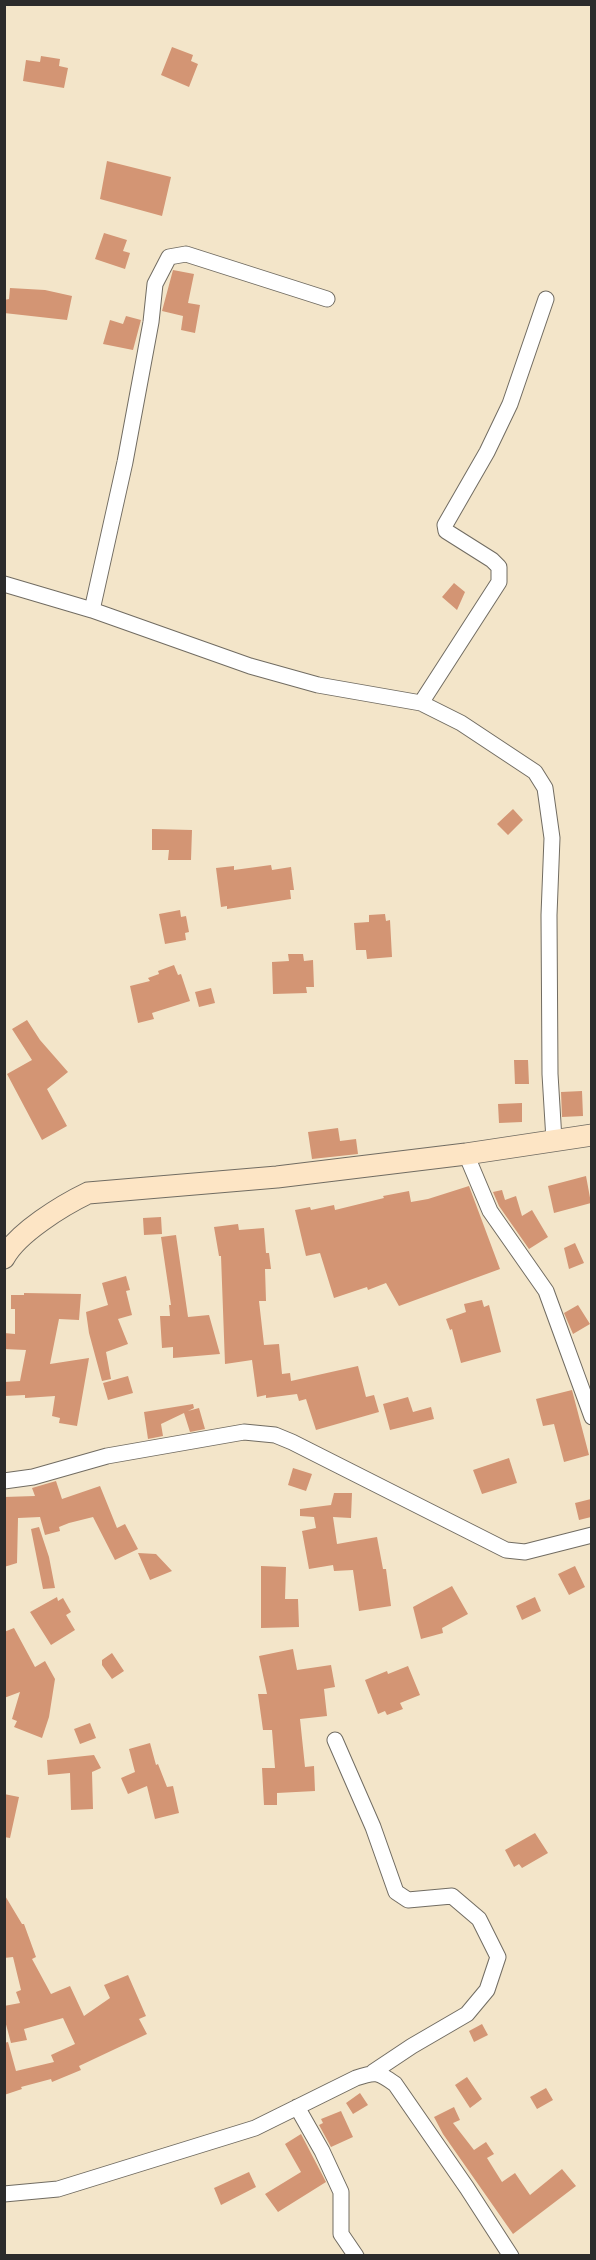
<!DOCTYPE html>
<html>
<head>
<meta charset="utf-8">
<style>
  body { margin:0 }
  #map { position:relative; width:596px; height:2260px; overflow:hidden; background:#f3e5c9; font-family:"Gochi Hand",sans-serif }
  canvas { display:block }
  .frame { position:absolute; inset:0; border:6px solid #2b2b2b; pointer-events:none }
</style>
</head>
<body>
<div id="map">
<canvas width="596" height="2260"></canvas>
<div class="frame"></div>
</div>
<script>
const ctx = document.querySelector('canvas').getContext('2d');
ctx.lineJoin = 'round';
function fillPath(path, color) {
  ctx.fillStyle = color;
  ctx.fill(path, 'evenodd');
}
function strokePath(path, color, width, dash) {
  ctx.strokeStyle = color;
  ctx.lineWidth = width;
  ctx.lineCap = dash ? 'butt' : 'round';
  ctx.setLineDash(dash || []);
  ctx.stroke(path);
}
fillPath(new Path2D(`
  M172 47 193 55 191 61 198 64 189 87 161 75Z
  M41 56 60 59 59 66 68 68 64 88 23 81 26 60 40 62Z
  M107 161 171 177 162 216 100 199Z
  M104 233 127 240 123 251 130 253 125 269 95 259Z
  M173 270 194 274 188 303 200 305 195 333 181 330 183 316 162 311Z
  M10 288 45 290 72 296 67 320 4 313V300L9 299Z
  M126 316 141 320 133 350 103 344 110 320 123 324Z
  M454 583 465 592 457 610 442 597Z
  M513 809 523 820 508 835 497 824Z
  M152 829 192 830 191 860H168L169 850H152Z
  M271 865 272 870 291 867 294 890H290L291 899 227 909V906L221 907 216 868 234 866V870Z
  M180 910 181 917 186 916 189 932 185 933 186 940 165 944 159 914Z
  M385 914 386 921 390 920 392 957 367 959 366 950H356L354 923 369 922V915Z
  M288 954H303L304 961 313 960 314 987H306L307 993 273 994 272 962 289 961Z
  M174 965 178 975 181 974 190 1001 152 1013 154 1019 138 1023 130 986 150 981 148 978 159 974 158 971Z
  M211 988 215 1003 199 1007 195 992Z
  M27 1020 40 1040 68 1072 47 1089 67 1126 42 1140 7 1074 32 1060 12 1029Z
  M514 1060H528L529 1084H515Z
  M582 1091 583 1116 562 1117 561 1092Z
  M522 1103V1122L499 1123 498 1104Z
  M338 1128 340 1141 356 1139 358 1154 312 1159 308 1132Z
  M586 1176 591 1203 554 1213 548 1186Z
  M469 1186 500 1269 399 1306 386 1283 368 1290 367 1287 334 1298 320 1253 306 1256 295 1210 310 1207 311 1210 334 1205 335 1210 384 1198 383 1196 409 1191 411 1202 428 1199Z
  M502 1190 505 1200 516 1196 522 1216 532 1210 548 1237 529 1249 499 1206 493 1192Z
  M161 1217 162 1234 144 1235 143 1218Z
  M238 1224 239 1230 264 1228 266 1253H269L271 1269H265L266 1301H259L264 1345 279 1344 282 1374 290 1373 291 1381 358 1366 366 1397 374 1395 379 1412 316 1430 306 1399 299 1401 297 1394 266 1398V1395L257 1397 252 1360 225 1364 221 1256H219L214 1227Z
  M176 1235 188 1317 209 1315 220 1354 173 1358V1347L162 1348 160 1316H170L169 1305H171L161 1237Z
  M575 1243 584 1263 569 1269 564 1248Z
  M126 1276 130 1290 126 1291 132 1315 118 1319 128 1344 106 1352 111 1379 102 1381 89 1333 86 1312 108 1305 102 1283Z
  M24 1293 81 1294 79 1320 59 1319 50 1364 89 1358 77 1426 59 1423 60 1418 52 1416 55 1396 25 1398V1395L4 1396V1382L20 1381 26 1350 4 1349V1333L15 1334V1309H11V1295H24Z
  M482 1300 484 1307 489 1305 501 1352 461 1363 452 1329 450 1330 446 1319 466 1312 464 1304Z
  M578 1305 590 1324 573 1334 564 1313Z
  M128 1376 133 1393 108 1400 103 1383Z
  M572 1390 589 1455 564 1462 554 1424 543 1426 536 1399Z
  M408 1397 413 1412 431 1407 434 1419 390 1430 383 1404Z
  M193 1404 194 1408 188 1411 199 1408 205 1429 190 1432 184 1413 161 1424 163 1436 148 1439 144 1412Z
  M509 1458 517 1483 482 1494 473 1470Z
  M293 1468 312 1474 306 1491 288 1485Z
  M56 1481 62 1499 100 1486 117 1528 125 1524 138 1549 115 1560 93 1517 69 1523 59 1527 60 1531 45 1535 40 1517 18 1518 17 1563 4 1567V1497L35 1496 32 1488Z
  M334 1493H352L351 1518 333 1517 337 1544 377 1537 383 1569H386L391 1606 359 1611 353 1570 334 1571 333 1565 309 1569 302 1531 316 1528 314 1517 300 1516V1509L331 1505Z
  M591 1499V1517L579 1520 575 1503Z
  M39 1527 49 1557 55 1588 43 1589 31 1529Z
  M138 1553 156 1554 172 1571 150 1580Z
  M261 1566 286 1567 285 1599H298L299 1627 261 1628Z
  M575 1566 585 1587 569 1595 558 1574Z
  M452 1586 468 1614 442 1628 443 1633 421 1639 413 1607Z
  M57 1597 58 1601 63 1598 71 1612 66 1615 75 1630 51 1645 30 1612Z
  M535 1597 541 1611 522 1620 516 1606Z
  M14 1628 35 1667 45 1661 55 1679 49 1717 42 1738 14 1727 17 1721 12 1719 20 1692 4 1698V1632Z
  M293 1649 297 1670 331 1665 335 1687 324 1689 327 1716 300 1719 305 1767 314 1766 315 1791 277 1793V1805H264L262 1768H275L272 1730H263L258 1694H267L259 1656Z
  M112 1653 124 1671 112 1679 102 1665V1660Z
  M408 1666 420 1695 400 1703 403 1709 387 1715 385 1711 378 1714 365 1680 387 1671 388 1674Z
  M90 1723 96 1738 80 1744 74 1729Z
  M150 1743 156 1765 158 1764 167 1787 173 1786 179 1813 155 1819 147 1786 128 1794 121 1778 135 1772 129 1749Z
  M94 1755 101 1768 92 1772 93 1809 71 1810 70 1773 48 1775 47 1760Z
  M4 1794 19 1797 10 1838 4 1837Z
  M535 1833 548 1853 522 1868 519 1864 514 1867 505 1850Z
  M4 1894 22 1924H24L36 1957 32 1959 51 1994 70 1986 84 2016 110 1998 104 1985 128 1975 146 2016 139 2019 147 2034 79 2066 81 2070 52 2082 51 2079 21 2087 22 2089 4 2095V2043L8 2042 16 2071 54 2062 51 2055 75 2044 63 2018 24 2029 27 2040 11 2043 4 2017V2006L20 2003 16 1992 21 1990 13 1957 4 1958Z
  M482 2024 488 2035 474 2042 469 2031Z
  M467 2077 482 2099 470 2108 455 2085Z
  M546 2088 553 2100 537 2109 530 2097Z
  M360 2093 368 2105 353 2114 346 2103Z
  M454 2107 460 2120 453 2123 474 2150 486 2142 494 2154 487 2158 502 2182 515 2173 530 2195 562 2169 576 2186 513 2234 443 2134 434 2117Z
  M341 2111 353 2137 331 2147 319 2125 323 2123 321 2119Z
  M301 2134 326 2182 278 2212 265 2194 301 2172 285 2144Z
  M249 2172 256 2187 221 2205 214 2188Z`), '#d39574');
const street = new Path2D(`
  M4 584 92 610 250 666 318 685 421 703 461 723 535 772 545 788 552 838 549 915 550 1074 554 1140
  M92 610 125 462 151 322 155 284 169 257 186 254 327 299
  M421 703 499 582V567L492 560 446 531 445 525 487 452 510 404 546 299
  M466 1154 490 1211 546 1291 592 1417
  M4 1481 33 1477 107 1456 244 1432 275 1435 292 1442 506 1550 525 1552 592 1535
  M335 1740 373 1827 396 1892 408 1900 452 1896 479 1919 498 1957 487 1990 467 2014 412 2046 373 2072
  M297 2107 322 2151 341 2192V2234L356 2256
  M4 2194 58 2189 255 2128 356 2078C376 2071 378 2072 395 2084L467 2188 511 2256`);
const secondary = new Path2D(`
  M4 1258C17 1233 63 1205 88 1193L277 1177 466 1154 592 1135`);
strokePath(street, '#716c62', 17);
strokePath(secondary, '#716c62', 23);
strokePath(street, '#fff', 15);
strokePath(secondary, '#fde5c5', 21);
</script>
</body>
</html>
